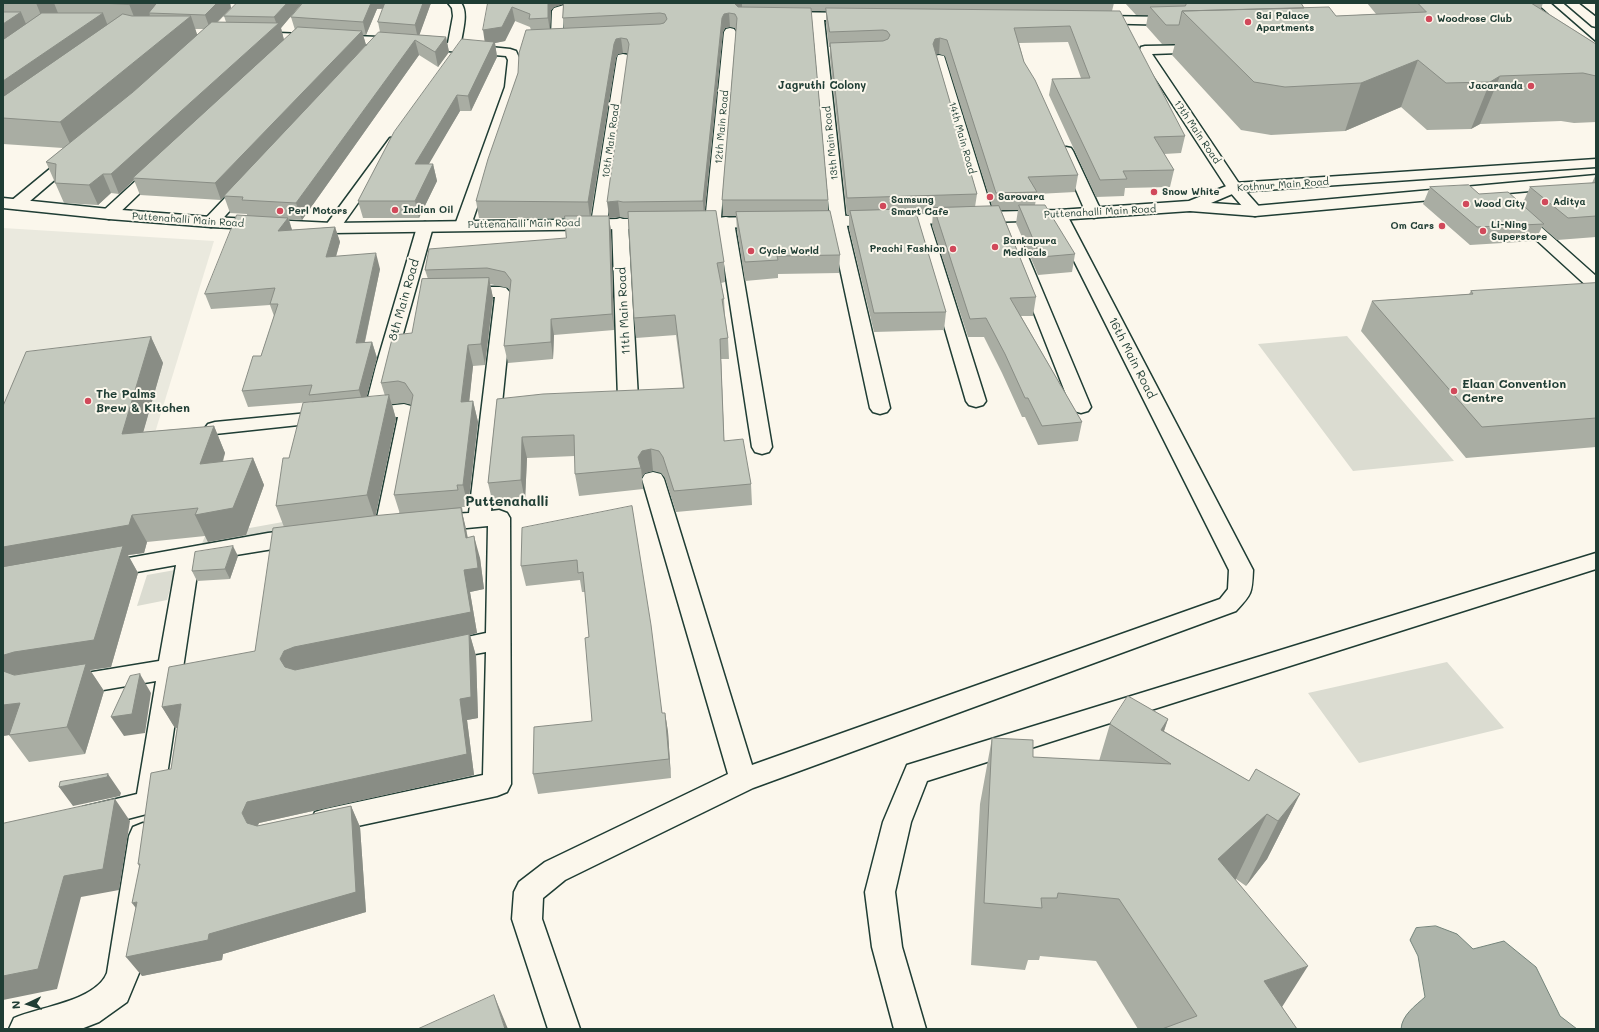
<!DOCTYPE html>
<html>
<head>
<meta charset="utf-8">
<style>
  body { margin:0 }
  #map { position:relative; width:1599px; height:1032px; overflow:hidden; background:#fbf7ec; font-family:Mali,sans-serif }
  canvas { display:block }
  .frame { position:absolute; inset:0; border:4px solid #1f3d34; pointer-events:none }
  .north { position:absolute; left:8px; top:984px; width:40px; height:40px; -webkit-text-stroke:3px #fbf7ec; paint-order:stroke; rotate:266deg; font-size:11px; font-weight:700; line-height:16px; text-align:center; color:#1f3d34 }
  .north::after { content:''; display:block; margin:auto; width:14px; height:18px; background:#1f3d34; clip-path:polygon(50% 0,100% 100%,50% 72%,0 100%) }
</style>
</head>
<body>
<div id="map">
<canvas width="1599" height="1032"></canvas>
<div class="frame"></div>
<div class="north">N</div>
</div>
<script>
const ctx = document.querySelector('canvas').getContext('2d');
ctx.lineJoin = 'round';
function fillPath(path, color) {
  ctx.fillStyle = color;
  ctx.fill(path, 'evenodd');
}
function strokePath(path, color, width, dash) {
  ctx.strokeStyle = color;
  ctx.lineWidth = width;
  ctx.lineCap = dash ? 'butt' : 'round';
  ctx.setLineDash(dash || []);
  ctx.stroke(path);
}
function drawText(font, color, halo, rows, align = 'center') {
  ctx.font = font + ' Mali,sans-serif';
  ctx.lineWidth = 4;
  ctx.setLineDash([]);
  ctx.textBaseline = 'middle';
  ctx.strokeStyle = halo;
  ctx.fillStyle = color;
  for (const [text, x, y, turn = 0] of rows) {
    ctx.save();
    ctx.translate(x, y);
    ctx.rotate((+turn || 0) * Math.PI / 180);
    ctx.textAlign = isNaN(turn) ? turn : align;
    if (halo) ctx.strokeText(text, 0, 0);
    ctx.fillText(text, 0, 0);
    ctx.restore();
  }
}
fillPath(new Path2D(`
  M3 228 214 241 117 556 3 574Z`), '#eae9de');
fillPath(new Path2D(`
  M1347 336 1454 461 1353 471 1258 344Z
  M294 520 291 529 201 546 205 536Z
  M175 570 167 600 137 606 147 575Z
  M1447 662 1504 728 1359 763 1308 693Z`), '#dbdcd1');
const water = new Path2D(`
  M1436 926 1457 934 1473 949 1504 941 1536 967 1560 1016 1577 1029H1401C1402 1015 1415 1006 1425 997L1418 956 1410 940 1416 928Z`);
fillPath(water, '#adb4aa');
strokePath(water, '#74847b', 1);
const minor = new Path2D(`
  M448 3H461C469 13 462 32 461 44L510 49 516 51 520 60 519 87 471 225 469 228 463 230 457 228 455 225 505 87 508 60 506 56 379 45 254 40 250 39 248 36 250 33 254 32 379 37 448 43 453 16 452 8Z
  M564 5H594L598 7 600 9 598 11 594 13H564L563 36 561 39H553L551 36 552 11 554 8Z
  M781 12 855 13 859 14 861 17 859 20 855 21 824 20 846 222 890 408 887 412 880 414 873 412 870 408 830 222 812 20 777 19 775 16 777 13Z
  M1095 16 1176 17 1180 18 1182 21 1180 24 1176 25 1091 23 1089 20 1091 17Z
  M730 28 734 29 736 32 721 218 726 217 732 219 734 222 772 447 769 452 762 454 755 452 752 447 718 225 713 227 707 225 705 222 724 32 726 29Z
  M1203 45 1207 46 1209 49 1207 52 1152 54 1240 185 1263 211 1261 214 1255 216 1249 214 1229 191 1139 53 1141 47 1145 46Z
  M623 54 628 55 629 58 607 223 605 226 599 228 593 226 591 223 617 58 618 55Z
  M939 55 944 56 945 59 994 217 992 220 986 222 980 220 978 217 933 59 934 56Z
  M395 137 400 138 402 141 338 231 332 233 326 231 324 228 326 225 390 138Z
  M1066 147 1071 148 1073 151 1102 213 1100 216 1094 218 1088 216 1086 213 1059 151 1061 148Z
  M74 152 79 153 81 156 79 159 23 207 17 209 11 207 9 204 11 201 69 153Z
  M159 163 164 164 166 167 164 170 115 217 109 219 103 217 101 214 103 211 154 164Z
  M247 178 252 180 255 183 252 186 217 225 211 227 205 225 203 222 205 219 242 180Z
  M1516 208 1522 210 1596 276V290L1590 289 1510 216 1508 213 1510 210Z
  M1059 210 1065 212 1067 215 1253 570C1252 593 1252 594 1236 611L753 788 565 880 543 898 542 919 580 1029H548L512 919 514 892 519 882 545 862 728 774 642 479 645 474 653 472 661 474 664 479 752 765 1220 599 1228 589 1229 570 1051 215 1053 212Z
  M921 215 927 217 929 220 986 401 983 405 976 407 969 405 966 401 913 220 915 217Z
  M620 218 626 220 628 223 638 398 635 402 628 404 621 402 618 398 612 223 614 220Z
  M425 222 431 224 433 227 394 366 386 406 404 404 411 406 418 416 397 527 394 532 386 535 378 532 375 527 398 417 374 419 367 417 364 413 376 366 417 227 419 224Z
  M1016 242 1022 243 1024 247 1091 407 1088 411 1081 413 1074 411 1071 407 1008 247 1010 243Z
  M463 287H500L506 288 513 296 491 511 499 510 507 513 510 518 511 784 507 792 497 796 325 833 315 830 311 821 315 812 325 809 483 775 486 652 443 660 434 658 431 651 434 644 486 633 488 526 435 531 427 528 424 523 427 518 435 515 469 513 495 297H463L457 296 454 292 457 288Z
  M329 411 336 413 339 417 336 421 215 434 208 432 205 428 208 424 215 422Z
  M302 529 310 531 313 537 310 543 199 561 163 802 158 811 93 828 83 825 79 816 83 807 137 794 156 681 68 696 59 693 55 686 59 679 68 676 159 661 176 565 103 578 95 576 91 570 95 564 268 533Z
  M1596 553V569L927 781 911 822 895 892 902 947 926 1029H894L872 947 865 892 883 822 907 765Z
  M143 823 153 827 157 836 139 973 127 1002 99 1022 81 1029H9L14 1018C39 1007 96 1001 107 973L129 836 133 827Z`);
const tertiary = new Path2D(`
  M1537 3H1550L1596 43V54L1592 53Z
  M1565 3H1578L1596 17V27L1592 26Z`);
const secondary = new Path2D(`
  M1596 159V167L1237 192 1211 203 1255 206 1596 175V185L1255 216 1190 211 1059 220 803 227 797 225 795 222 797 219 803 217 1059 210 1189 201 1234 183Z
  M3 198 109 209 211 217 332 223 767 217 773 219 775 222 773 225 767 227 332 233 211 227 109 219 3 208Z`);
strokePath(minor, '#1f3d34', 3);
strokePath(tertiary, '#1f3d34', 3);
strokePath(secondary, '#1f3d34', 3);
fillPath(minor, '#fbf7ec');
fillPath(tertiary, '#fbf7ec');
fillPath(secondary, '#fbf7ec');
fillPath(new Path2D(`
  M3 3H230L231 8 218 22H226L224 16 302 3 281 28 284 40 295 30 291 17 303 3H431L419 35 446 37 449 52 438 67 419 55 302 220 289 219 292 230 335 227 340 242 336 257 380 269 365 342H372L377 358 366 398 385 396 381 383 412 333 428 279 425 270 566 238 565 218H479L476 201 518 73 531 30 530 27 515 21 505 41 495 43 497 57 471 111H460L428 164H433L437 181 419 218H363L358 201 485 41 488 3H1114L1112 11 1185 136 1181 153 1164 154 1174 170 1170 187 1125 188 1124 196 1096 197 1049 95 1052 79 1081 78 1068 42 1019 43 1024 62 1078 175 1075 192 1037 194 1035 205 1075 254 1072 272 1038 275 1016 223 1018 210H1001L1036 297 1033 316H1021L1082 422 1078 441 1038 445 1025 417H1022L1002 373 984 337H968L932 226 933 212 916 213 946 312 944 330 874 332 849 228V215H847L830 58V47H829L826 23V11H811L828 200V211L840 255 839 273 778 274V278L745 281 737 230 736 216H723L722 200 736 30 735 28 730 27 725 28 723 32 705 211 724 262 725 282 721 283 724 299 725 316 728 338 729 359H721L724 441 751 484 752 505 676 512 665 478 661 473 653 471 645 473 642 477 643 489 579 496 575 474V456L527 458 525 501 493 504 488 483 497 399 683 388 676 335 636 338 634 318 628 218H625L620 217 609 218 611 231 614 330 554 335 553 359 508 363 504 346 510 291 508 288 490 284 493 298 485 365 473 366 469 401H473L478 422 468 507H462L463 512H462L466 529 468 538 480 558 484 589 470 592 477 633 470 635 476 656 478 718 467 720 474 775 259 823 257 826 351 806 360 827 366 912 223 954 222 960 142 976 136 909 139 866 138 864 171 769 177 728H175L162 707 255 651 284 527 276 506 289 458 312 402 248 407 242 391 261 356 274 316 270 305 211 309 205 294 247 216V214L230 213 224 196 221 200 140 195 134 180 119 194 111 193 98 205 64 203 46 162 63 148 3 144ZM563 4V18L564 28 550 29 551 10 554 7ZM377 9H383L378 22 380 32 307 108 366 45 363 35H366ZM195 29H204L197 35ZM623 53H628L609 216H591L616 58 618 54ZM936 54H939L945 56 992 206 975 207 977 194ZM404 403 412 405 394 495 400 514 375 516 396 419 392 404Z
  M1125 3H1301L1304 8 1336 16 1376 14 1367 3H1543L1541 9 1596 44V122L1574 123 1561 121 1480 124 1471 129 1427 130 1401 107 1345 131 1271 135 1241 130 1172 55 1175 44H1162L1146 26 1148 15H1136Z
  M1596 174V237L1557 240 1542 227 1535 241 1470 245 1423 204 1430 187 1479 194 1522 205 1530 187 1592 183Z
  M1596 283V447L1466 458 1361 331 1372 301 1469 294 1471 291Z
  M151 337 163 363 143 432 214 426 225 453 223 462 253 458 264 485 246 535 208 542 205 536 147 542 144 553 128 555 138 573 111 667 90 670 104 691 85 754 29 762 9 735 3 736V406Z
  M632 506 662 713H665L668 732 671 778 538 794 533 774 592 721 589 637 585 592H582L580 580 526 586 521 566Z
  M238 556 230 579 197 581 192 571Z
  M1168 719 1164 731 1249 781 1300 794 1267 859 1246 886 1236 879 1235 880 1282 1007 1297 1029H1138L1096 961 1040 956 1039 960H1028L1025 970 971 965 980 804 992 738 1033 757 1099 761 1110 724Z`), '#a9ada3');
fillPath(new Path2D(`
  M36 3H54L58 13 45 25Z
  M130 3H160L149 13 150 15 138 27 129 4Z
  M217 3H230L231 8 210 29 205 15Z
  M287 3H302L281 28 284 40 133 178 134 180 119 194 111 174 277 25 274 17Z
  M371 3H385L386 8 377 9 366 35 363 22Z
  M423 3H431L418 39 415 25Z
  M548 3 564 4 554 7 551 10 550 32 548 18Z
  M734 3H742V10L735 14V17Z
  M512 7 515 21 505 41 495 43 497 57 471 111 468 96 485 44 483 30Z
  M21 12 31 36 3 56V24Z
  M103 13 112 37 3 115V81Z
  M729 13 730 27 725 28 723 32 704 217 703 201 722 18 724 14Z
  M191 16 199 40 72 148 60 122Z
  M362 31 366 45 221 200 215 183Z
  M446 37 449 52 438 67 435 52Z
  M621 38 623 53 618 54 616 58 590 218 588 202 614 44 616 39Z
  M940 38 939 54 934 55 933 44 935 39Z
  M415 40 419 55 302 220 296 203Z
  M1418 60 1401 107 1345 131 1361 83Z
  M1500 76 1480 124 1471 129 1490 82Z
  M457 95 460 111 419 181 415 164Z
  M433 164 437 181 419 218 415 201Z
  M103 174 111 193 98 205 89 185Z
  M618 201 620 217 609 218 611 231 614 330 612 314 609 216 607 202Z
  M288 218 293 233 278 231Z
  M335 227 340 242 331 273 326 257Z
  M376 253 380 269 361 359 356 343Z
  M489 278 493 298 485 365 481 344Z
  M551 319 554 335 553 359 551 342Z
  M151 337 163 363 135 461 122 434Z
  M720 339 721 359 725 462 724 441Z
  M372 342 377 358 364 407 359 390Z
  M468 345 473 366 467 423 461 402Z
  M389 395 396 419 375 519 367 495Z
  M473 401 478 422 468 507 463 485Z
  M214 426 225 453 213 491 200 464Z
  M522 437 527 458 525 501 521 480Z
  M651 449 653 471 645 473 642 477 641 468 638 457 642 451Z
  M253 458 264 485 246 535 208 542 195 515Z
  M461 508 466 529 471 559 466 538Z
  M132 515 147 542 144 553 128 555 138 573 111 667 90 670 104 691 85 754 67 727 24 683 3 672V547Z
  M474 536 480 558 484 589 470 592 477 633 470 635 476 656 478 718 467 720 474 775 259 823 254 834 247 823 242 813 290 681 280 659 284 651 464 570Z
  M233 546 238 556 230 579 225 569Z
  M140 674 151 693 145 733 124 736 111 717Z
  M20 703 39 730 3 736V705Z
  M181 704 193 725 175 728 162 707Z
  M665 713 668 732 671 778 669 759Z
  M1168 719 1156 754 1161 730Z
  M108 774 121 793 120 796 73 806 59 787Z
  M1300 794 1267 859 1246 886 1278 821Z
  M115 799 130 821 119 890 81 897 57 989 3 1000V976L64 876Z
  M351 806 360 827 366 912 223 954 222 960 142 976 126 957 209 934Z
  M1267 814 1236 879 1189 923 1218 859Z
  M137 902 147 923 132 903Z
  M1308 966 1270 1026 1264 981Z
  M494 995 508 1029H505Z`), '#898d85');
const building = new Path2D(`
  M97 3H130L129 4Z
  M157 3H217L205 15 149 13Z
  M237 3H287L274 17 224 16Z
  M303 3H371L363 22 291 17Z
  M385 3H423L415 25 378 22Z
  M488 3H548V18L529 19 530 14 512 7 502 27 483 30Z
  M564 3H734L738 7 811 8 828 200H722L737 18 735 14 729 13 724 14 722 18 703 201 623 202 618 201 607 202 629 44 627 39 621 38 616 39 614 44 588 202 476 201 488 159 518 73 519 53 526 30 660 24 664 23 667 19 665 14 660 13 563 18Z
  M1187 3H1301L1304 8 1182 11 1179 25H1166L1150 7 1185 6Z
  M1418 3H1531L1596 44V76L1583 73 1500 76 1490 82 1446 83 1418 60 1361 83 1285 87 1254 82 1182 11 1329 7 1336 16 1426 12Z
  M826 8 1120 11 1185 136 1154 137 1174 170 1123 171 1127 179 1100 180 1052 79 1090 78 1070 26 1014 28 1024 62 1035 80 1078 175 1028 177 1037 192 996 193 947 40 940 38 935 39 933 44 977 194 847 198 830 43 883 41 888 39 890 35 887 31 883 30 830 32Z
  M3 12H21L3 24Z
  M42 13H103L3 81V40Z
  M123 14 132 16H191L60 122 3 118V97Z
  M212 22 279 23 111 174H103L89 185 55 183 56 164 46 162 133 92Z
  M298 27 362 31 215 183 133 178Z
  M379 32 446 37 435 52 415 40 296 203 242 200 243 197 224 196Z
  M462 39 494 42 468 96 457 95 415 164H433L415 201H358L394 132Z
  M1596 183V216L1568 218 1530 187Z
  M1469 185 1479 194 1508 192 1544 224 1477 227 1430 187Z
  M1019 205H1045L1075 254 1041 257Z
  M999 206 1036 297 1010 298 1082 422 1042 426 1028 398H1025L1005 354 986 318 970 319 934 208Z
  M915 209 946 312 874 313 850 211Z
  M716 211 724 262 717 263 724 299H722L728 338 720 339 724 441 743 439 751 484 674 491 663 457 659 451 651 449 642 451 638 457 641 468 575 474 574 435 522 437 521 480 488 483 497 399 543 394 684 388 675 315 634 318 628 212Z
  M830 211 840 255 777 256 778 260 745 262 736 212Z
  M237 215 288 218 278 231 335 227 326 257 376 253 356 343 372 342 359 390 309 395 312 385 242 391 253 356H261L278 304H270L275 288 205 294Z
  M565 216H609L612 314 551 319V342L504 346 511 280 505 272 487 268 425 270 429 249 566 238Z
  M489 278 481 344 468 345 461 402 473 401 463 485H457L458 490 394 495 413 395 405 383 398 381 381 383 393 335 412 333 422 279Z
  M1596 283V418L1482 427 1372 301 1473 294 1471 291Z
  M151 337 122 434 214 426 200 464 253 458 233 508 195 515 198 508 132 515 129 525 3 547V406L26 352Z
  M389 395 367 495 276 506 283 458H289L303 403Z
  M632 506 651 625 662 713H665L669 759 533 774 534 727 592 721 585 638 589 637 583 572 578 573 577 560 521 566 522 528Z
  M461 508 466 538 474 536 478 568 464 570 471 612 294 647 284 651 280 659 285 667 295 670 469 634 471 697 460 699 467 754 247 802 242 813 247 823 257 826 351 806 356 892 209 934 208 940 126 957 137 902 132 903 140 864H138L151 773 171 769 181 704 162 707 169 667 255 651 273 528 372 516Z
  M123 546 94 640 14 652 4 655 3 657V567Z
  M233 546 225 569 192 571 195 552Z
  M86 664 67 727 9 735 20 703 3 705V671L14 675Z
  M140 674 132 714 111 717 130 676Z
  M1128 696 1168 719 1161 730 1249 781 1256 769 1300 794 1278 821 1267 814 1218 859 1308 966 1264 981 1297 1029H1162L1197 1016 1119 899 1058 893 1057 898H1041L1042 908 984 903 992 738 1033 740V757L1171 764 1110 724Z
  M108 774 107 777 59 787 60 782Z
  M115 799 103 869 64 876 38 969 3 976V823H4Z
  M494 995 505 1029H418Z`);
fillPath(building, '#c4c9be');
strokePath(building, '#898d85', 1);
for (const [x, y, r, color] of [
  [1429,19,4,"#d1495b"],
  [1248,22,4,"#d1495b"],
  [1531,86,4,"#d1495b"],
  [1154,192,4,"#d1495b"],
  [990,197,4,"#d1495b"],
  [1545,202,4,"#d1495b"],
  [1466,204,4,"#d1495b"],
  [883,206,4,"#d1495b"],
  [395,210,4,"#d1495b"],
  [280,211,4,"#d1495b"],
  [1442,226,4,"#d1495b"],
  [1483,231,4,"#d1495b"],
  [995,247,4,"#d1495b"],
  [953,249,4,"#d1495b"],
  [751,251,4,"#d1495b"],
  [1454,391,4,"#d1495b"],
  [88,401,4,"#d1495b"]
]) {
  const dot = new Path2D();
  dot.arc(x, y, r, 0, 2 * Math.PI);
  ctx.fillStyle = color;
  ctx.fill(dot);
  strokePath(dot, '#fbf7ec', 1.5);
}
drawText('bold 10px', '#1f3d34', '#fbf7ec', [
  ["Sai Palace",1256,16],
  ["Apartments",1256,28],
  ["Woodrose Club",1437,19],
  ["Jacaranda",1523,86,"right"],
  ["Snow White",1162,192],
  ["Sarovara",998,197],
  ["Samsung",891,200],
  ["Smart Cafe",891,212],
  ["Aditya",1553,202],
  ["Wood City",1474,204],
  ["Indian Oil",403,210],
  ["Perl Motors",288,211],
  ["Li-Ning",1491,225],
  ["Superstore",1491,237],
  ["Om Cars",1434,226,"right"],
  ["Bankapura",1003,241],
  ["Medicals",1003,253],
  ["Prachi Fashion",945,249,"right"],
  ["Cycle World",759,251]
], 'left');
drawText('10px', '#1f3d34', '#fbf7ec', [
  ["12th Main Road",722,127,-85],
  ["17th Main Road",1197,132,56],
  ["14th Main Road",962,138,74],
  ["10th Main Road",611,141,-82],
  ["13th Main Road",831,143,-96],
  ["Kothnur Main Road",1283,185,-4],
  ["Puttenahalli Main Road",1100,212,-3],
  ["Puttenahalli Main Road",188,220,4],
  ["Puttenahalli Main Road",524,224,-1]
]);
drawText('bold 11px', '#1f3d34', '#fbf7ec', [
  ["Jagruthi Colony",822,86]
]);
drawText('12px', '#1f3d34', '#fbf7ec', [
  ["8th Main Road",404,300,-74],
  ["11th Main Road",624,311,-93],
  ["16th Main Road",1132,358,63]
]);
drawText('bold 12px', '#1f3d34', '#fbf7ec', [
  ["Elaan Convention",1462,384],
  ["Centre",1462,398],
  ["The Palms",96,394],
  ["Brew & Kitchen",96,408]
], 'left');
drawText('bold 14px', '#1f3d34', '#fbf7ec', [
  ["Puttenahalli",507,502]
]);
</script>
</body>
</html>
